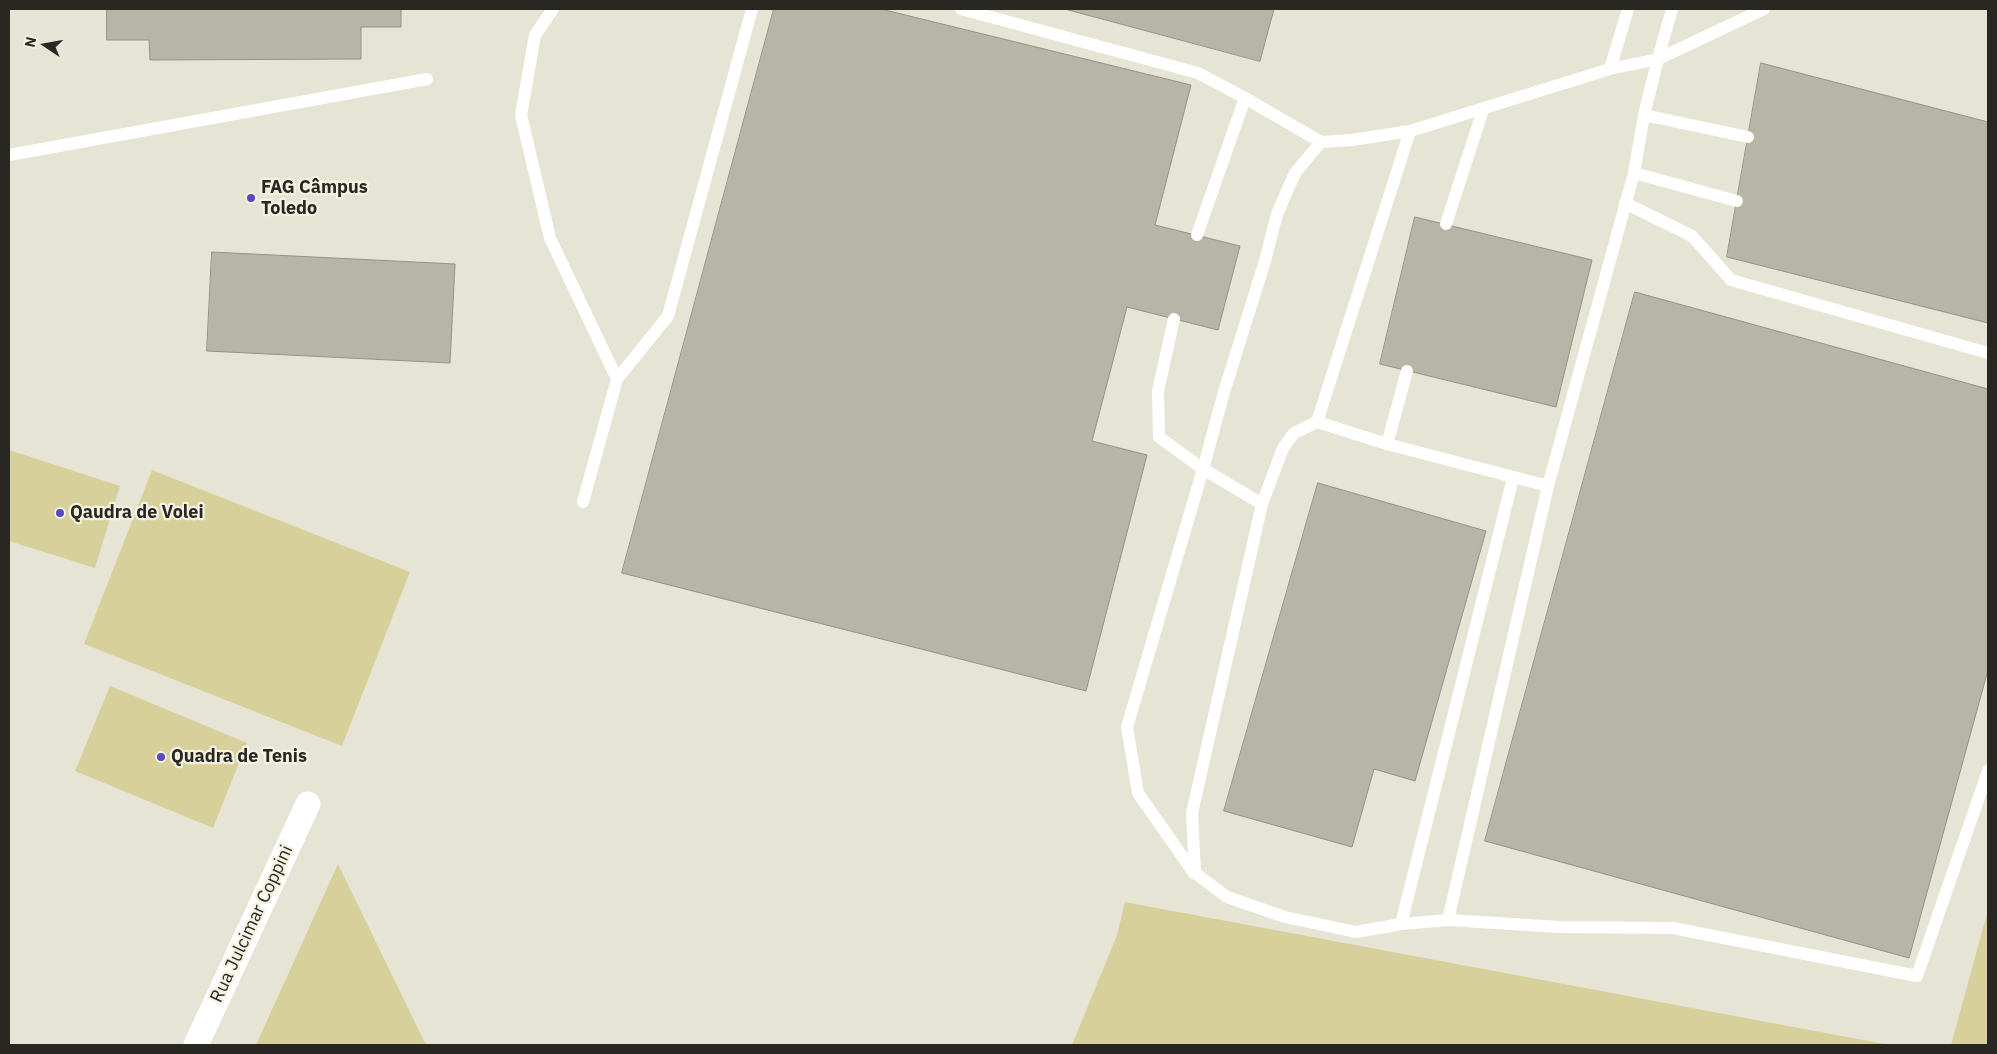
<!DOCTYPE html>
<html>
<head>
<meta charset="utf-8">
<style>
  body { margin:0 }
  #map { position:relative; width:1997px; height:1054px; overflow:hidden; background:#e6e5d5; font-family:"IBM Plex Sans",sans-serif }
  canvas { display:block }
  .frame { position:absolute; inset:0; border:10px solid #282721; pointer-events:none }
  .north { position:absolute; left:20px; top:20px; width:50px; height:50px; -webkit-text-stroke:4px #f4f2e2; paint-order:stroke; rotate:282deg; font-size:14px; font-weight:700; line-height:20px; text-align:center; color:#282721 }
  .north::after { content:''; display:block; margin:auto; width:18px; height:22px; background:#282721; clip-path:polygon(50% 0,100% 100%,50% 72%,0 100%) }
</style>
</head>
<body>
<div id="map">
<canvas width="1997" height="1054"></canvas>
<div class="frame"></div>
<div class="north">N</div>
</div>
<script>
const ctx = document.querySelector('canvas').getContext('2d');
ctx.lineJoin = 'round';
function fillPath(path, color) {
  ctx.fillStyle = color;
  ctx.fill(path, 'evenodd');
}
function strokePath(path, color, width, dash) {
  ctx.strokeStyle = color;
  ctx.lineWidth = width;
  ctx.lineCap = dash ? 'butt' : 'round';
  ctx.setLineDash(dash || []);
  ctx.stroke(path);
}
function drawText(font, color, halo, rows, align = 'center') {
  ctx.font = font + ' "IBM Plex Sans",sans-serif';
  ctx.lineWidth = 4.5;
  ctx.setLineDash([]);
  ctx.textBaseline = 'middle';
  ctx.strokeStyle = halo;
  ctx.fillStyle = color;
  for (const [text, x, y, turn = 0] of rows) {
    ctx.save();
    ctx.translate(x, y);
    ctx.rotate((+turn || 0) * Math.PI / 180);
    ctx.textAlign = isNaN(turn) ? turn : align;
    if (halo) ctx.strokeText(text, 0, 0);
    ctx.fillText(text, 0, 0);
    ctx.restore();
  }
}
fillPath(new Path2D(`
  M9 450 120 486 95 568 9 541Z
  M152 470 410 572 342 746 84 644Z
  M110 686 247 743 213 828 75 771Z
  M338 864 426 1045H256Z
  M1125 902 1890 1045H1072L1117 935Z
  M1988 910V1045H1951Z`), '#d7d09b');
const building = new Path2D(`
  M107 9H401V27H361V59L150 60 149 40H107Z
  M774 9H881L1191 85 1155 225 1240 246 1218 330 1127 307 1092 441 1147 455 1086 691 622 573Z
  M1065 9H1274L1260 61Z
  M1761 63 1988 122V323L1727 257Z
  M1415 217 1592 260 1556 407 1380 364Z
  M212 252 455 264 450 363 207 351Z
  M1635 292 1988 389V670L1909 958 1485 841Z
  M1318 483 1486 531 1415 781 1374 769 1352 847 1224 811Z`);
fillPath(building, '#b6b5a6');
strokePath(building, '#949284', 1);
strokePath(new Path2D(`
  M553 9 535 35 521 115 550 238 617 379
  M961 9 1198 73 1245 98
  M1610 69 1658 59 1672 9
  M1644 115 1748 137
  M9 155 427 79
  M1634 173 1737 201
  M1625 203 1692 236 1731 280 1988 353
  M1446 224 1483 110
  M1197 235 1245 98 1321 142 1352 140 1410 131 1610 69 1628 9
  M1174 319 1158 391 1159 437 1203 469 1262 504 1283 448 1294 433 1317 422 1410 131
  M1317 422 1387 444 1548 486 1634 173 1644 115 1658 59 1764 9
  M1387 444 1407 371
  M583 502 617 379 668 316 752 9
  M1262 504 1192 813 1195 873 1227 897 1285 917 1356 932 1401 924 1448 920 1559 927 1673 928 1917 976 1988 771
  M1194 873 1138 793 1127 727 1203 469 1224 392 1265 261 1277 214 1295 173 1321 142
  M1448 920 1548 486
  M1401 924 1513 478`), '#fff', 12);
strokePath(new Path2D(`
  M196 1045 308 804`), '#fff', 25);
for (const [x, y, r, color] of [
  [251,198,5,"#564ac1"],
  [60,513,5,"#564ac1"],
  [161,757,5,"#564ac1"]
]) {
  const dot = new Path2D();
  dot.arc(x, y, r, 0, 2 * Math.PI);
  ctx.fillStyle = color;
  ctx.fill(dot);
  strokePath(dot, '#f4f2e2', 2);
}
drawText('bold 18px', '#282721', '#f4f2e2', [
  ["FAG Câmpus",261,188],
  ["Toledo",261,209],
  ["Qaudra de Volei",70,513],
  ["Quadra de Tenis",171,757]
], 'left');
drawText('18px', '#282721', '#f4f2e2', [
  ["Rua Julcimar Coppini",252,924,-65]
]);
</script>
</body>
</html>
